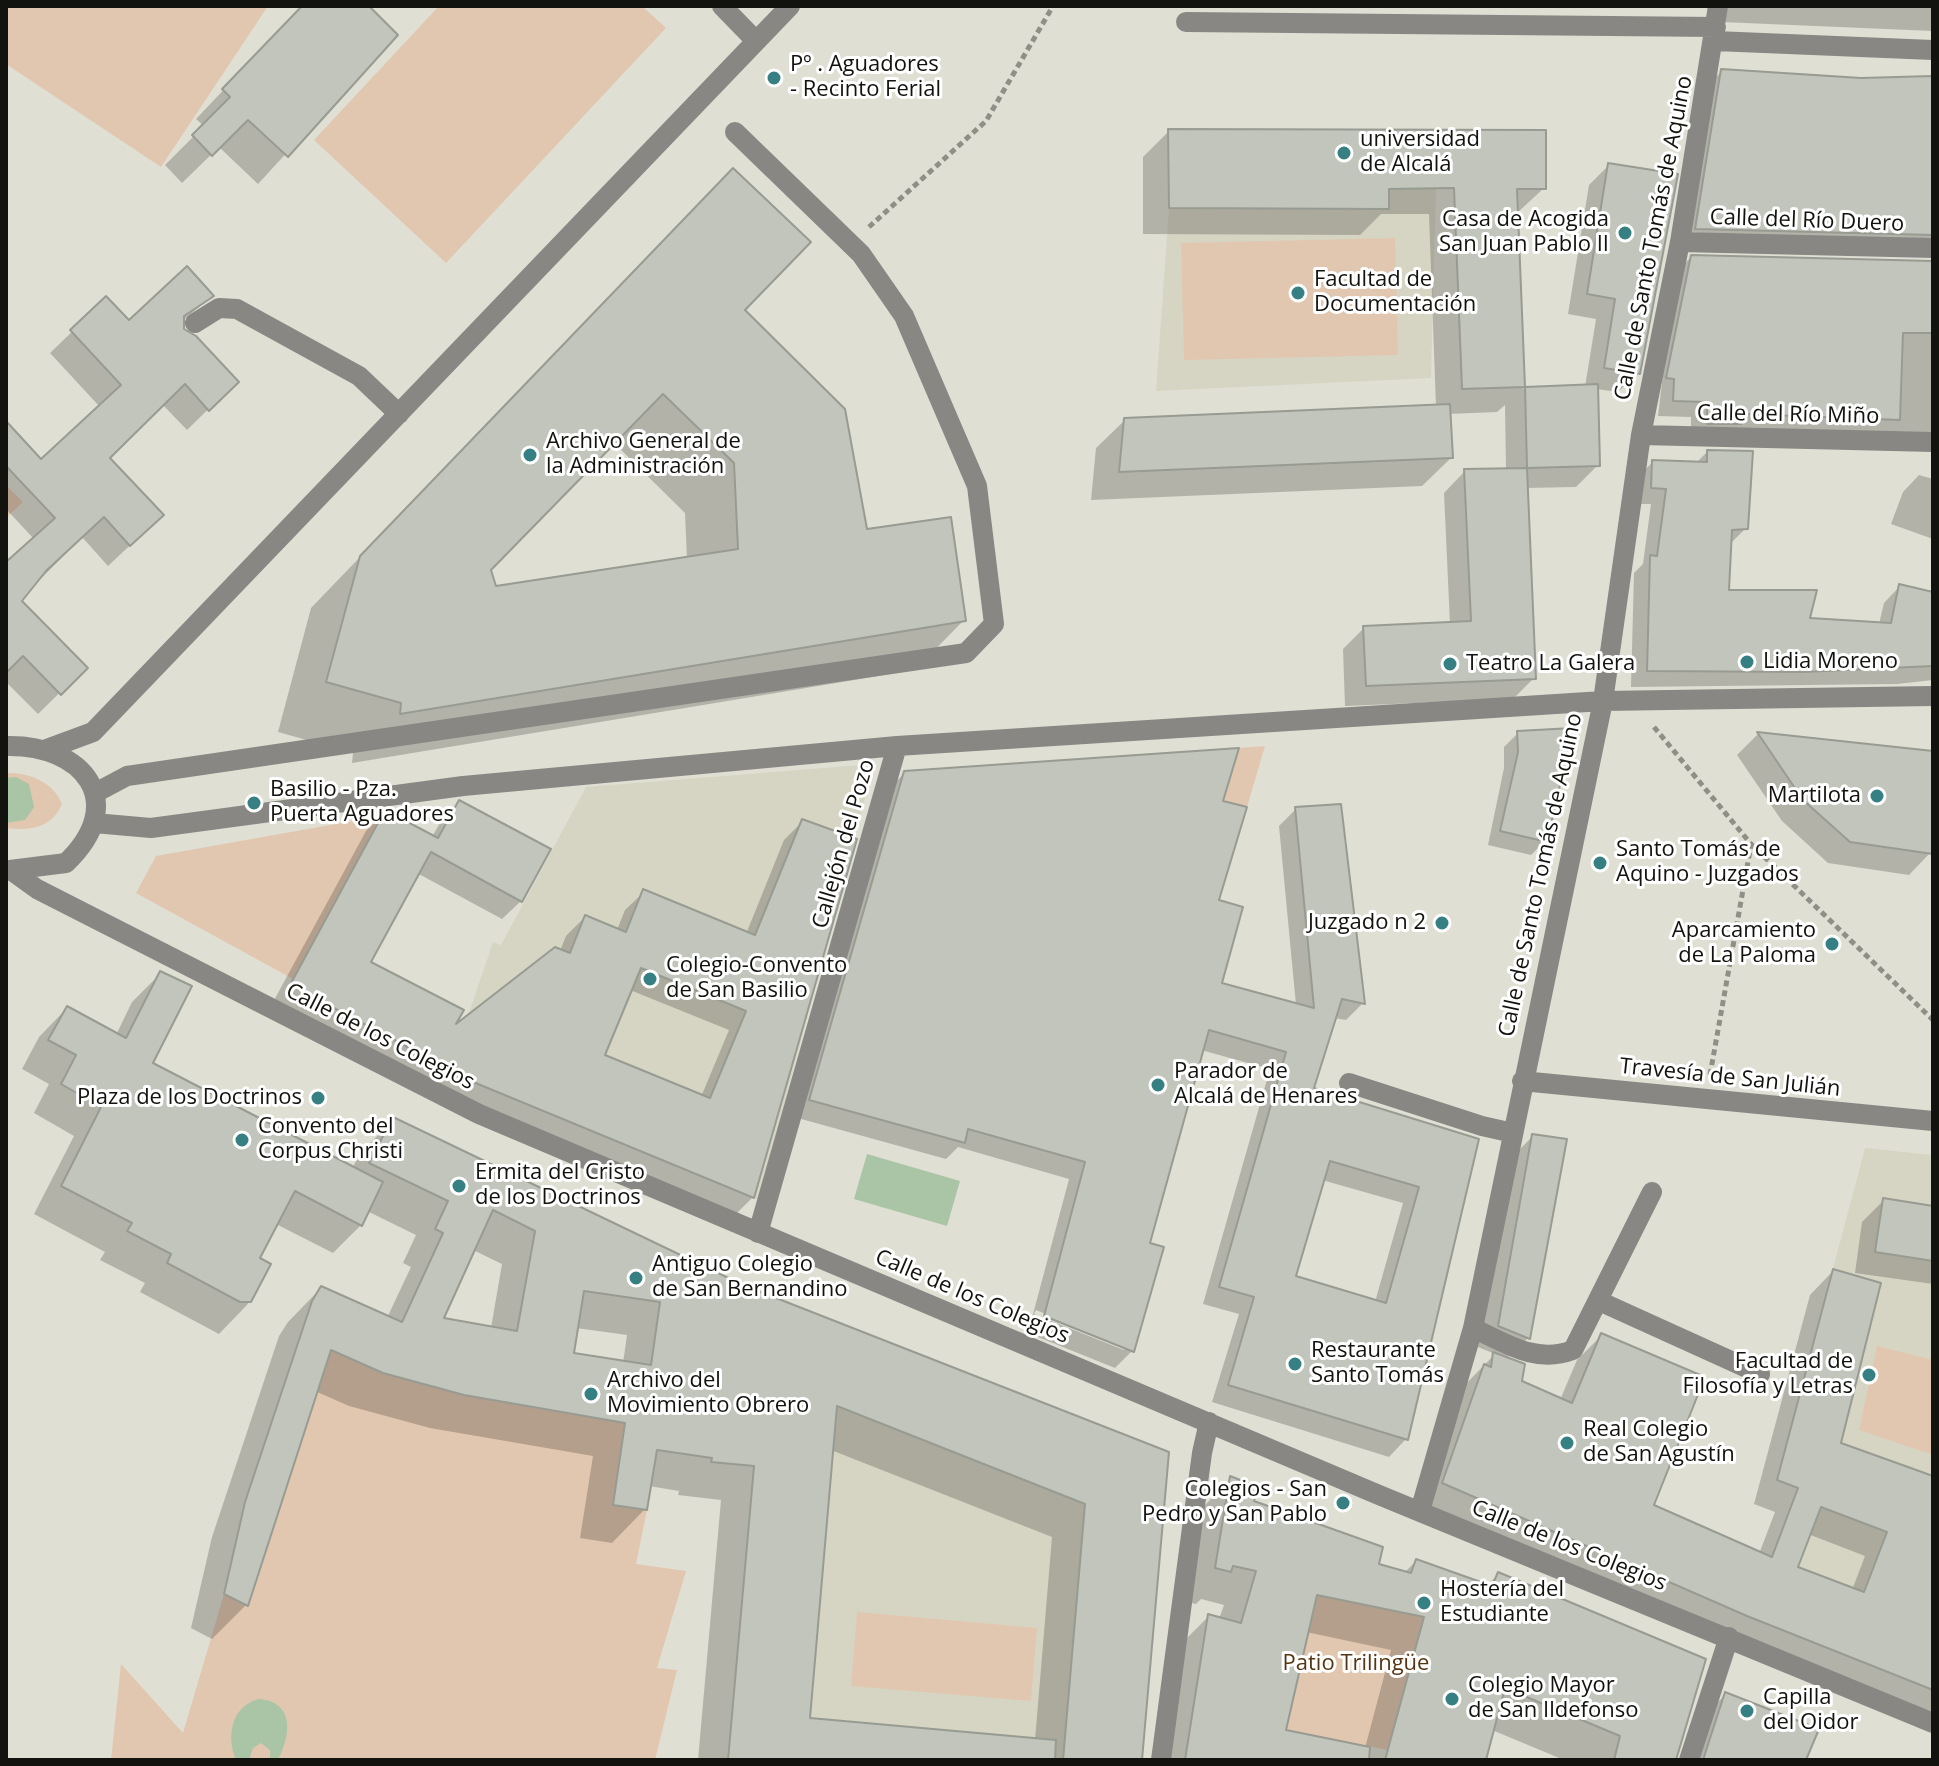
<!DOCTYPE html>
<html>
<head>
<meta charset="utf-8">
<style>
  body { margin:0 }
  #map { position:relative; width:1939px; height:1766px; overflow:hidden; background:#e0dfd4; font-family:"Open Sans",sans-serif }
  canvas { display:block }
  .frame { position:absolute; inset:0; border:8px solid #12120e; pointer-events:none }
</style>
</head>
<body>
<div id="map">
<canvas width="1939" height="1766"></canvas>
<div class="frame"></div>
</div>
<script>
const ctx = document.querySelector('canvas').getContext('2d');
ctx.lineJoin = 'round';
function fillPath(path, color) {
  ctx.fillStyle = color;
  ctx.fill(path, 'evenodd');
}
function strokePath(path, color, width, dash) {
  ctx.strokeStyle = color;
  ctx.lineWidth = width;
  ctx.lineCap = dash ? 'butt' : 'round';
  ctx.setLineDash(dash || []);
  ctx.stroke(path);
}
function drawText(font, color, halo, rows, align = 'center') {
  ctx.font = font + ' "Open Sans",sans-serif';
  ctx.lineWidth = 6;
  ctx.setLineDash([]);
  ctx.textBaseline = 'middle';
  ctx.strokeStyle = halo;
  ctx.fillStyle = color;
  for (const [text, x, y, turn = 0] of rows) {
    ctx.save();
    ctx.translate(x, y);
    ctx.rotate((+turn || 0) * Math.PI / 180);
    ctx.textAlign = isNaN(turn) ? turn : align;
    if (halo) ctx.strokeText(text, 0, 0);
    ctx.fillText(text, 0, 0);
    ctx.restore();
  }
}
fillPath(new Path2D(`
  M1168 129 1546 130V189H1436L1431 378 1156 391 1169 208Z
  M874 764 759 1200 481 1085 445 1067 473 1016 469 1013 493 942 501 945 586 787Z
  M1865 1148 1933 1155V1689L1747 1616 1798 1488 1777 1480Z
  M768 1295 1169 1452 1142 1760H728Z`), '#d6d5c3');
fillPath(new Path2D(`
  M6 6H268L161 167 6 64Z
  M439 6H642L666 28 446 263 314 140Z
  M1395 238 1398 355 1184 360 1181 243Z
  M6 485 23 502 6 518Z
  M1265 746 1247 807 1187 791 1227 785 1239 748Z
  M6 773C28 772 54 782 62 804 52 828 30 831 6 828Z
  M381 816 293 979 136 893 156 856Z
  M1877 1346 1933 1360V1455L1859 1430Z
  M331 1350C425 1392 524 1406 625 1423L614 1505 647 1510 636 1564 686 1571 657 1668 677 1670 655 1760H111L121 1664 183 1733 224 1594 248 1606Z
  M1317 1595 1424 1617 1388 1750 1286 1730Z
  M857 1612 1037 1628 1031 1701 851 1686Z`), '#e1c7b0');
fillPath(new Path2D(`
  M16 777 29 784 34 807 25 820 6 823V778Z
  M867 1154 960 1181 947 1226 854 1199Z
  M259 1699C295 1702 291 1735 278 1760H270V1750L261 1743 253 1748 249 1760H236C226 1737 231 1706 259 1699Z`), '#a9c5a5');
fillPath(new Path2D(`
  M303 6H366L395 35 258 184 219 147 182 183 165 165 204 126 196 119Z
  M1723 6H1933V31L1721 22Z
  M1722 71 1861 80 1933 78V242L1680 245 1705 88Z
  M1169 131 1544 188 1516 214 1523 389 1585 387 1596 319 1568 314 1589 185 1609 165 1638 373 1618 392 1596 389 1598 465 1576 487 1526 488 1534 678 1513 699 1345 706 1343 649 1364 628 1450 624 1444 493 1465 471 1506 470 1505 405 1497 412 1448 414 1451 458 1422 486 1091 500 1096 448 1125 420 1436 407 1429 214H1381L1360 235 1143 234V157Z
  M684 220 742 310 865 532 964 620 915 670 352 763 353 753 278 732 311 608ZM613 442 685 513 687 559 495 588 489 569Z
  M1691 257 1933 262V440L1691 439V417L1658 416 1675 274Z
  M212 296 179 324 236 382 187 430 162 404 108 458 140 536 108 566 82 537 19 601 85 668 38 714 6 682V563L34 539 6 509V423L41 462 100 407 50 353 106 299 128 323Z
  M1707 452 1746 528 1729 545 1727 592 1807 620 1879 624 1884 603 1900 586 1933 594V680L1897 684 1631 687 1634 573 1643 564 1651 504H1636V478L1653 462 1695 464Z
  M1919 475 1933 479V539L1891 524 1903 492Z
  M1518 733 1545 841 1531 855 1488 845 1504 768V747Z
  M1758 734 1933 753 1930 853 1909 875 1828 863 1782 821 1737 755Z
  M905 773 1220 802 1216 901 1219 984 1296 1005 1279 826 1296 809 1363 1003 1346 1020 1334 1018 1311 1089 1477 1140 1406 1439 1389 1457 1212 1402 1239 1314 1203 1304 1270 1069 1201 1050 1147 1245 1132 1351 1115 1368 1028 1333 1069 1179 958 1147 946 1159 794 1117 887 790ZM1322 1180 1403 1203 1375 1302 1294 1278ZM1036 1310 1124 1346V1350L1034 1314Z
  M460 802 521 901 502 919 417 873 368 962 450 1032 560 951 566 936 585 917 617 930 625 910 644 892 746 934 784 840 803 821 854 841 753 1197 734 1216 459 1102 272 1004 366 831 385 812 432 837 441 821ZM630 990 729 1030 701 1097 603 1056Z
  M160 974 151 1064 352 1169 360 1153 394 1119 742 1286 1167 1453 1140 1760H698L721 1500 678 1495 679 1491 649 1486 645 1509 612 1543 580 1538 593 1456 430 1428 349 1406 315 1391 246 1605 212 1639 191 1628 212 1537 279 1336 288 1322 321 1288 387 1318 411 1267 403 1263 416 1235 367 1211 361 1225 333 1253 276 1224 258 1258 269 1265 247 1305 219 1334 140 1292 145 1283 100 1260 105 1252 34 1214 74 1136 34 1113 49 1084 22 1069 39 1037 67 1008 116 1035 132 1002ZM473 1250 502 1264 491 1328 441 1320ZM576 1328 627 1335 623 1363 572 1355ZM831 1450 1052 1537 1035 1740 808 1720Z
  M1533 1136 1528 1338 1506 1359 1520 1382 1560 1400 1577 1360 1601 1336 1652 1506 1759 1554 1775 1512 1754 1504 1810 1295 1833 1271 1838 1444 1933 1478V1722L1420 1507 1460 1390 1495 1354 1478 1347 1512 1157ZM1808 1534 1865 1556 1852 1590 1795 1568Z
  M1884 1200 1933 1208V1284L1855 1273 1862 1222Z
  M1231 1479 1251 1502 1376 1565 1404 1573 1416 1561 1486 1586 1498 1575 1675 1760H1564L1492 1730 1484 1760H1157L1175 1650 1209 1616 1219 1619 1224 1605 1201 1599 1196 1604 1182 1601 1198 1512ZM1306 1632 1391 1650 1365 1748 1283 1731Z
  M1725 1695 1804 1760H1681L1692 1728Z`), '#0003');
const building = new Path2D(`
  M302 6H369L398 35 288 157 248 120 212 156 192 135 230 97 222 89Z
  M1721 69 1861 78 1933 76V235L1695 229Z
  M1168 129 1546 130V189H1517L1525 387 1462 389 1454 188 1389 189V209L1169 208Z
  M1608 163 1678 174 1640 374 1604 368 1615 299 1587 294Z
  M733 168 811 242 745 310 845 409 867 529 951 517 966 621 400 714 401 703 326 682 360 556ZM663 394 734 463 738 549 496 586 491 570Z
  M1691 255 1933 261V333H1903L1900 420 1744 414 1742 424H1707V402L1673 401 1674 379 1666 378Z
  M187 266 214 296 184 316V329L196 336 239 382 209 411 185 384 110 458 164 515 130 546 104 517 46 571 22 601 88 668 61 695 23 656 6 673V562L55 518 6 466V421L41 459 121 385 70 330 106 296 129 320Z
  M1598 384 1600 466 1527 468 1525 387Z
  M1450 404 1453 458 1119 472 1124 418Z
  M1707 450 1753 451 1748 529 1732 530 1729 590H1817L1810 618 1891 623 1899 584 1933 592V666L1804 672 1647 671 1650 555 1657 556 1666 489 1651 488 1652 460 1707 462Z
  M1527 468 1536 679 1366 686 1363 626 1471 621 1464 469Z
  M1573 728 1547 842 1500 831 1518 752 1517 731Z
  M1757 732 1933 751V854L1850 842 1803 800Z
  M1239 748 1223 801 1247 807 1219 900 1243 907 1222 983 1314 1008 1295 807 1341 804 1365 1004 1342 999 1314 1088 1479 1139 1408 1440 1228 1385 1254 1297 1219 1287 1286 1052 1209 1030 1150 1243 1164 1247 1134 1352 1044 1316 1085 1162 968 1129 965 1143 809 1100 904 771ZM1330 1161 1419 1187 1386 1303 1296 1276Z
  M459 800 551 849 522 902 431 852 371 962 464 1010 456 1024 555 947 570 953 585 915 626 932 643 889 755 935 802 819 857 839 754 1198 478 1084 290 985 385 810 438 838ZM641 968 746 1011 710 1098 605 1055Z
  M160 971 192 986 153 1063 383 1182 362 1226 295 1191 260 1258 271 1264 251 1302H240L167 1263 171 1254 127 1231 132 1223 61 1186 101 1107 61 1084 76 1055 48 1040 67 1006 126 1038Z
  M393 1117 743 1285 1169 1452 1142 1760H1063L1085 1504 837 1406 810 1718 1056 1740 1055 1760H728L754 1466 711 1462 712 1458 657 1450 647 1510 613 1505 625 1423 464 1395 383 1373 331 1350 248 1606 224 1594 245 1502 312 1301 321 1286 402 1322 443 1233 435 1229 448 1201 369 1163ZM493 1210 535 1231 517 1331 444 1318ZM584 1291 660 1302 651 1365 574 1353Z
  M1532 1134 1567 1139 1530 1339 1498 1326Z
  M1883 1198 1933 1206V1261L1875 1252Z
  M1833 1269 1881 1283 1841 1443 1933 1476V1690L1747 1616 1442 1483 1484 1364 1491 1367 1493 1352 1525 1364 1522 1381 1572 1403 1601 1333 1705 1377 1654 1505 1772 1557 1798 1488 1777 1480ZM1821 1507 1887 1532 1864 1592 1798 1567Z
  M1230 1476 1258 1487 1254 1501 1383 1547 1379 1564 1411 1573 1416 1559 1492 1586 1498 1572 1706 1659 1676 1760H1614L1620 1736 1505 1688 1486 1760H1385L1424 1617 1317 1595 1286 1730 1370 1747 1369 1760H1185L1208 1614 1241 1623 1256 1571 1233 1566 1231 1572 1215 1568Z
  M1725 1692 1819 1729 1806 1760H1703Z`);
fillPath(building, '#c1c5bb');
strokePath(building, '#979b91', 2);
strokePath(new Path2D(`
  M869 227 986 121 1053 6
  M1654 727 1751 844 1933 1020
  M1710 1075 1751 845`), '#908f87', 5, [6, 4]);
strokePath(new Path2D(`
  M722 6 756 41
  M1186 22 1716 27
  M1715 41 1933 50
  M1680 242 1933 248
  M195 323 219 308 237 309 359 376 399 414
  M1641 435 1933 442
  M6 746C83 744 130 802 66 863L10 870
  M47 749 93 732 790 6
  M97 792 127 776 966 653 994 624 977 486 904 316 861 254 735 132
  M94 823 151 828 463 786 897 746 1603 701 1933 696
  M12 871 37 889 479 1114 1379 1495 1933 1723
  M1522 1081 1933 1121
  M1349 1083 1482 1126 1513 1133
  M758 1233 897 746
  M1599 1301 1760 1374
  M1473 1328C1507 1344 1536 1364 1573 1350L1652 1192
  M1420 1511 1473 1328 1603 701 1641 435 1680 242 1718 6
  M1161 1760 1202 1453 1209 1422
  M1689 1760 1729 1637`), '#898783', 20);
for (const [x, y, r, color] of [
  [774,78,8,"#367f82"],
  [1344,153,8,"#367f82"],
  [1625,233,8,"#367f82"],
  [1298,293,8,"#367f82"],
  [530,455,8,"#367f82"],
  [1747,662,8,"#367f82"],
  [1450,664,8,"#367f82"],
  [1877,796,8,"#367f82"],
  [254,803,8,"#367f82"],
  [1600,863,8,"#367f82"],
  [1442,923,8,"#367f82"],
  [1832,944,8,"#367f82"],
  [650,979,8,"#367f82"],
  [1158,1085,8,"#367f82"],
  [318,1098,8,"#367f82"],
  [242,1140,8,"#367f82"],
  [459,1186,8,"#367f82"],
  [636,1278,8,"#367f82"],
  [1295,1364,8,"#367f82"],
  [1869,1375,8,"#367f82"],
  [591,1394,8,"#367f82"],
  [1567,1443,8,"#367f82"],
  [1343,1503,8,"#367f82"],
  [1424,1603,8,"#367f82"],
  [1452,1699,8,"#367f82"],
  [1747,1711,8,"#367f82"]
]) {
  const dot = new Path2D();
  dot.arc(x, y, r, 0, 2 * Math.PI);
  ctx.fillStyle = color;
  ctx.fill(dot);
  strokePath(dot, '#fff', 3);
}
drawText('22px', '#12120e', '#fff', [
  ["Pº . Aguadores",790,65],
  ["- Recinto Ferial",790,90],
  ["universidad",1360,140],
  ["de Alcalá",1360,165],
  ["Casa de Acogida",1609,220,"right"],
  ["San Juan Pablo II",1609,245,"right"],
  ["Facultad de",1314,280],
  ["Documentación",1314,305],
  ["Archivo General de",546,442],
  ["la Administración",546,467],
  ["Lidia Moreno",1763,662],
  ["Teatro La Galera",1466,664],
  ["Basilio - Pza.",270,790],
  ["Puerta Aguadores",270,815],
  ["Martilota",1861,796,"right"],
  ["Santo Tomás de",1616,850],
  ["Aquino - Juzgados",1616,875],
  ["Juzgado n 2",1426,923,"right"],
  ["Aparcamiento",1816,931,"right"],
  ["de La Paloma",1816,956,"right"],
  ["Colegio-Convento",666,966],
  ["de San Basilio",666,991],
  ["Parador de",1174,1072],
  ["Alcalá de Henares",1174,1097],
  ["Plaza de los Doctrinos",302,1098,"right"],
  ["Convento del",258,1127],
  ["Corpus Christi",258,1152],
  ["Ermita del Cristo",475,1173],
  ["de los Doctrinos",475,1198],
  ["Antiguo Colegio",652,1265],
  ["de San Bernandino",652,1290],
  ["Restaurante",1311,1351],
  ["Santo Tomás",1311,1376],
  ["Facultad de",1853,1362,"right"],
  ["Filosofía y Letras",1853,1387,"right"],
  ["Archivo del",607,1381],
  ["Movimiento Obrero",607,1406],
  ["Real Colegio",1583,1430],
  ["de San Agustín",1583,1455],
  ["Colegios - San",1327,1490,"right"],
  ["Pedro y San Pablo",1327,1515,"right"],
  ["Hostería del",1440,1590],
  ["Estudiante",1440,1615],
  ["Colegio Mayor",1468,1686],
  ["de San Ildefonso",1468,1711],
  ["Capilla",1763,1698],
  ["del Oidor",1763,1723]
], 'left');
drawText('22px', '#12120e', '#fff', [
  ["Calle del Río Duero",1807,221,2],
  ["Calle de Santo Tomás de Aquino",1654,238,-79],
  ["Calle del Río Miño",1788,415,1],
  ["Callejón del Pozo",844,844,-74],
  ["Calle de Santo Tomás de Aquino",1541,875,-78],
  ["Calle de los Colegios",380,1037,27],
  ["Travesía de San Julián",1730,1078,6],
  ["Calle de los Colegios",972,1297,23],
  ["Calle de los Colegios",1569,1546,22]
]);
drawText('22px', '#563612', '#fff', [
  ["Patio Trilingüe",1356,1664]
]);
</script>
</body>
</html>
